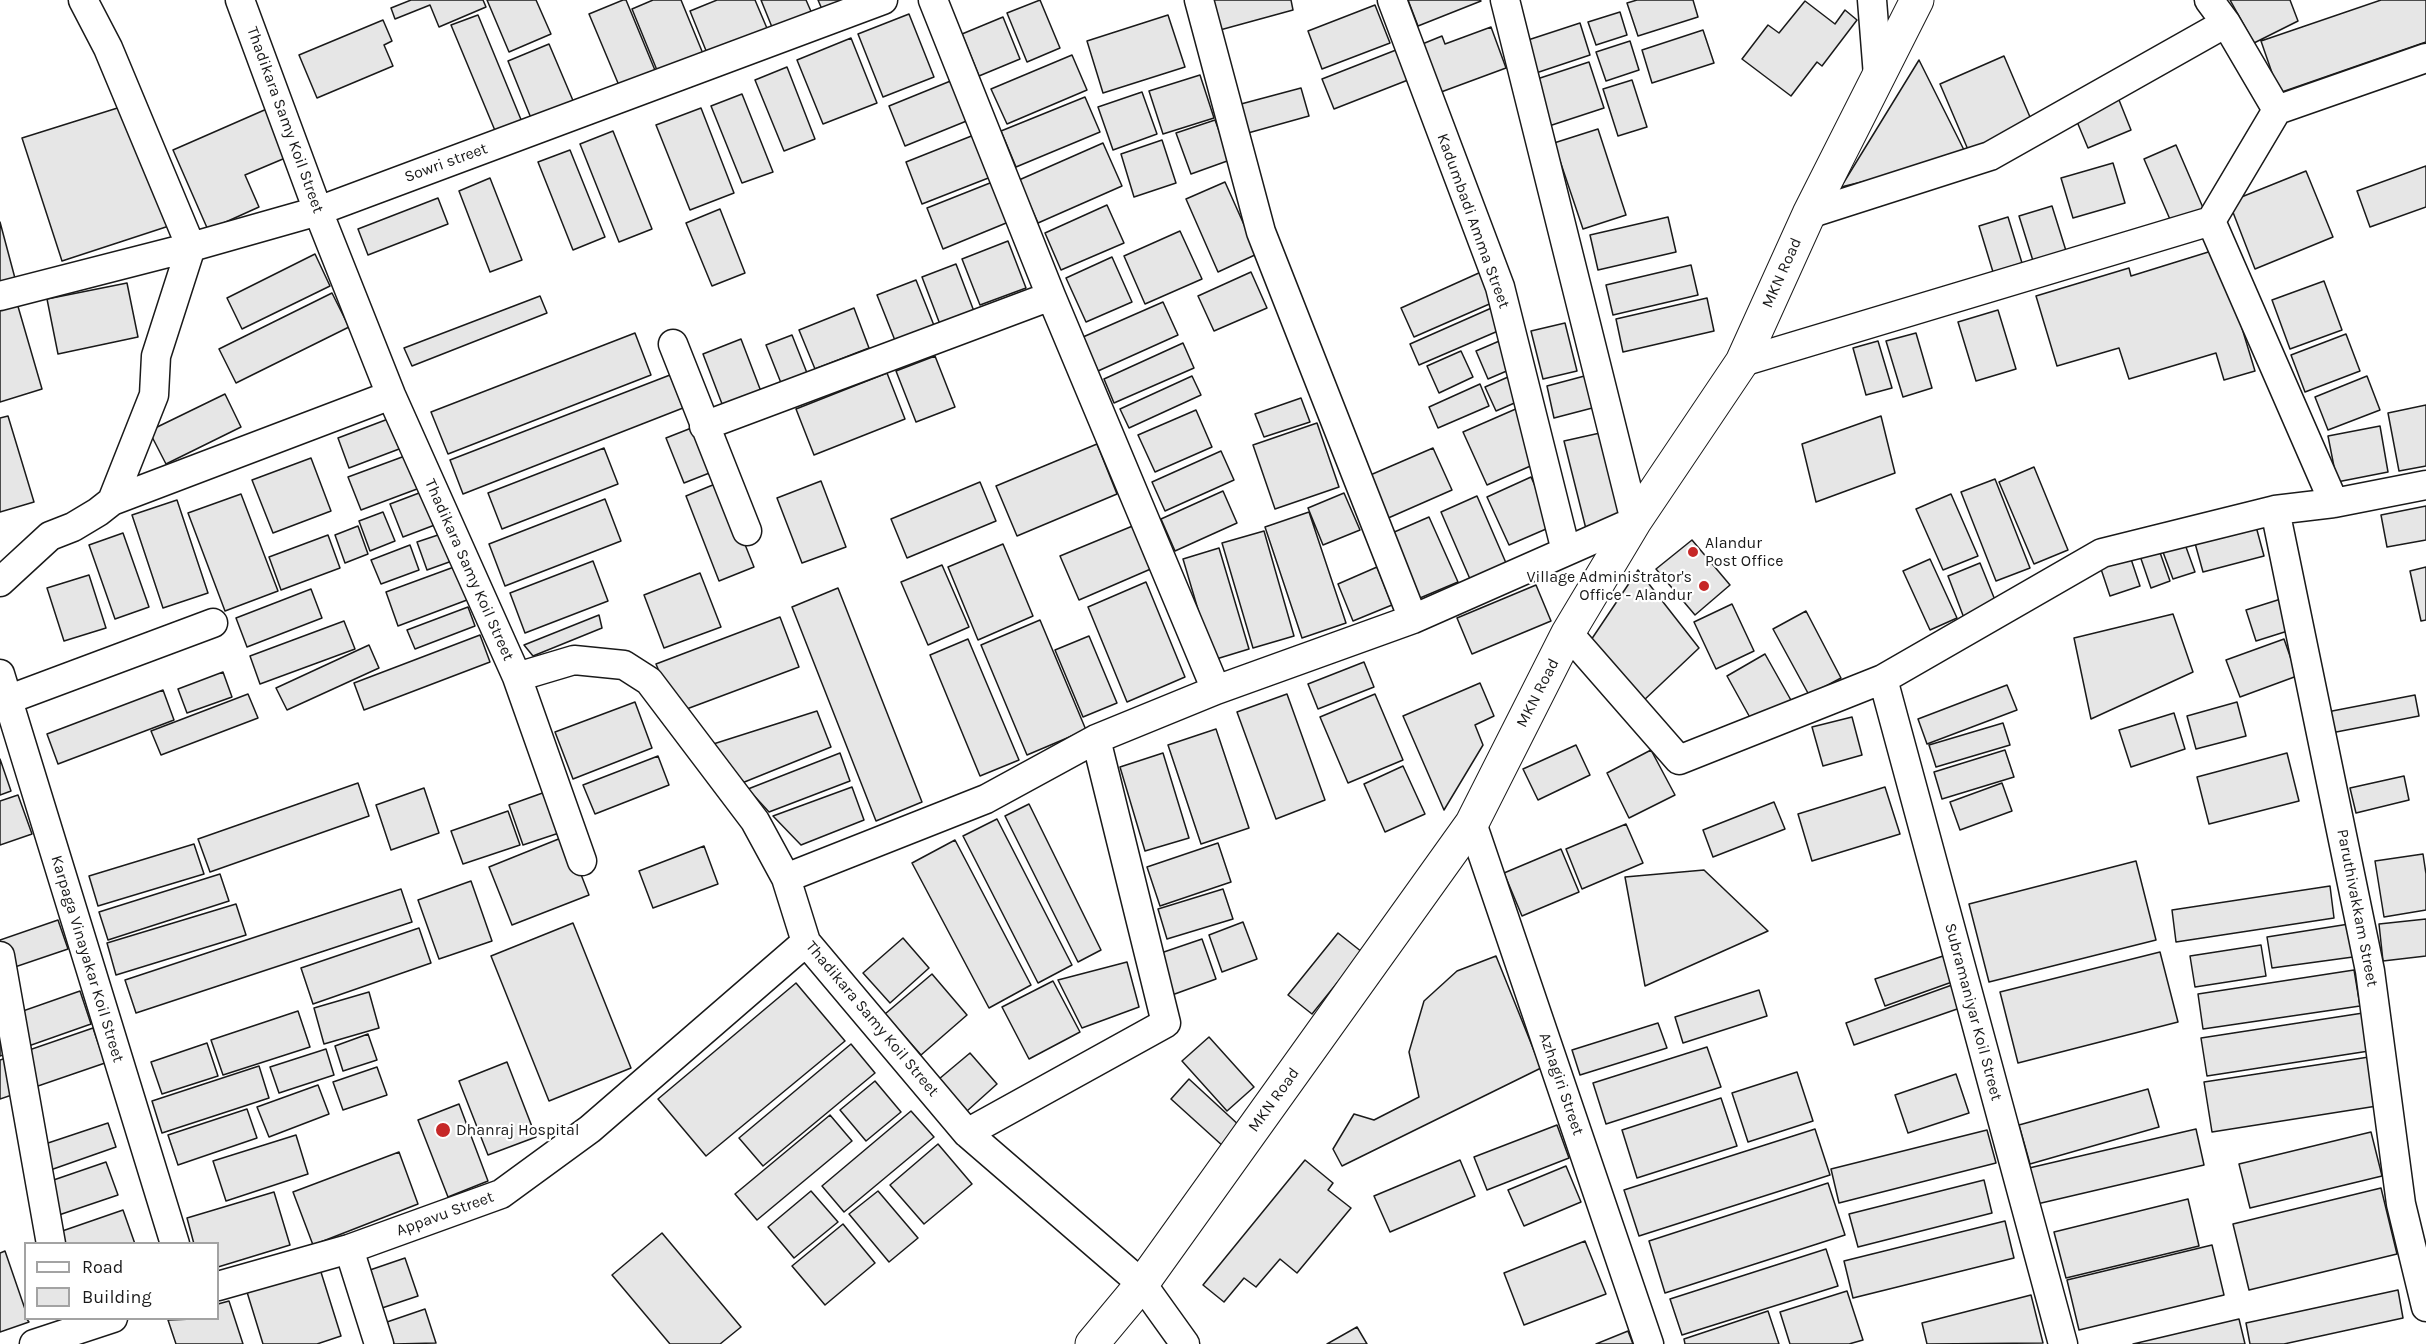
<!DOCTYPE html>
<html>
<head>
<meta charset="utf-8">
<style>
  body { margin:0 }
  #map { position:relative; width:2426px; height:1344px; overflow:hidden; background:#fff; font-family:Karla,sans-serif }
  canvas { display:block }
  .legend { position:absolute; left:24px; top:1242px; width:195px; height:78px; box-sizing:border-box; background:#fff; border:2px solid #a3a3a3; margin:0; padding:8px 10px; list-style:none; font-size:18px; color:#1a1a1a }
  .legend li { display:flex; align-items:center; gap:12px; height:30px }
  .legend b { width:30px; border:2px solid #a3a3a3 }
</style>
</head>
<body>
<div id="map">
<canvas width="2426" height="1344"></canvas>
<ul class="legend">
<li><b style="height:8px;background:#fff"></b>Road</li>
<li><b style="height:16px;background:#e6e6e6"></b>Building</li>
</ul>
</div>
<script>
const ctx = document.querySelector('canvas').getContext('2d');
ctx.lineJoin = 'round';
function fillPath(path, color) {
  ctx.fillStyle = color;
  ctx.fill(path, 'evenodd');
}
function strokePath(path, color, width, dash) {
  ctx.strokeStyle = color;
  ctx.lineWidth = width;
  ctx.lineCap = dash ? 'butt' : 'round';
  ctx.setLineDash(dash || []);
  ctx.stroke(path);
}
function drawText(font, color, halo, rows, align = 'center') {
  ctx.font = font + ' Karla,sans-serif';
  ctx.lineWidth = 4.5;
  ctx.setLineDash([]);
  ctx.textBaseline = 'middle';
  ctx.strokeStyle = halo;
  ctx.fillStyle = color;
  for (const [text, x, y, turn = 0] of rows) {
    ctx.save();
    ctx.translate(x, y);
    ctx.rotate((+turn || 0) * Math.PI / 180);
    ctx.textAlign = isNaN(turn) ? turn : align;
    if (halo) ctx.strokeText(text, 0, 0);
    ctx.fillText(text, 0, 0);
    ctx.restore();
  }
}
const building = new Path2D(`
  M411 0H483L486 7 439 27 430 5 395 19 391 8Z
  M487 0H536L551 34 509 52Z
  M623 0H626L659 80 623 95 589 14Z
  M653 0H681L706 61 661 80 632 9Z
  M717 0H755L769 33 709 58 690 11Z
  M761 0H806L813 16 774 32Z
  M818 0H856L824 14Z
  M1040 0 1060 48 1027 62 1007 13Z
  M1212 0H1291L1293 10 1220 30Z
  M1408 0H1480L1481 1 1418 26Z
  M1637 0H1693L1698 17 1638 36 1627 3Z
  M2230 0H2290L2298 21 2254 43Z
  M2381 0H2426V42L2279 93 2261 41Z
  M1805 1 1835 24 1845 10 1857 20 1822 66 1817 62 1791 96 1742 59 1768 25 1779 33Z
  M1375 5 1390 43 1322 69 1308 31Z
  M1620 12 1627 35 1596 45 1588 22Z
  M909 14 934 77 883 97 858 34Z
  M478 15 522 122 496 133 451 25Z
  M1168 15 1185 67 1103 93 1087 41Z
  M1003 17 1020 59 979 76 962 34Z
  M383 20 392 41 384 45 393 66 317 98 299 55Z
  M1580 23 1590 55 1536 73 1525 41Z
  M1491 27 1506 68 1433 95 1415 47 1442 36 1445 44Z
  M1703 30 1714 63 1652 83 1642 50Z
  M851 38 877 103 823 124 797 60Z
  M1630 41 1639 70 1606 81 1596 52Z
  M549 44 577 110 535 128 508 61Z
  M1396 50 1408 80 1334 109 1322 79Z
  M1072 55 1087 90 1007 124 991 89Z
  M2004 56 2033 124 1969 152 1940 84Z
  M1919 60 1965 152 1928 166 1841 187Z
  M1589 62 1604 108 1549 126 1534 80Z
  M787 67 815 139 784 151 755 80Z
  M1200 75 1214 118 1163 134 1149 91Z
  M953 80 969 120 905 146 889 106Z
  M1632 80 1647 127 1618 136 1603 89Z
  M1301 88 1309 116 1248 133 1241 104Z
  M1142 92 1157 134 1113 150 1098 107Z
  M742 94 773 172 742 183 711 106Z
  M2117 95 2131 130 2088 148 2073 112Z
  M1085 97 1100 132 1016 167 1001 131Z
  M127 105 172 225 62 261 22 138Z
  M269 108 290 156 245 175 259 207 208 230 173 150Z
  M701 108 734 193 690 210 656 125Z
  M1215 120 1230 160 1191 174 1176 133Z
  M1598 129 1626 215 1583 229 1554 143Z
  M613 131 652 229 619 242 580 144Z
  M979 133 996 175 922 204 906 162Z
  M1162 140 1176 183 1134 197 1121 154Z
  M1103 143 1122 186 1038 223 1019 180Z
  M2176 145 2204 210 2172 224 2144 159Z
  M570 150 605 237 573 250 538 162Z
  M2113 163 2125 203 2073 218 2061 178Z
  M2426 166V207L2370 227 2357 191Z
  M2306 171 2333 237 2255 269 2229 202Z
  M490 178 522 260 490 272 459 191Z
  M995 181 1011 221 943 249 927 208Z
  M1225 182 1257 254 1218 272 1186 199Z
  M438 198 448 224 368 255 358 229Z
  M1107 205 1124 243 1061 270 1045 233Z
  M2052 206 2067 254 2034 264 2019 216Z
  M720 209 745 273 712 286 686 223Z
  M1668 217 1676 252 1598 270 1590 235Z
  M2008 217 2022 263 1993 272 1979 226Z
  M0 222 16 282 0 287Z
  M1180 231 1202 279 1145 304 1124 256Z
  M1008 241 1026 288 980 305 962 259Z
  M2218 249 2255 371 2224 380 2216 353 2129 379 2119 348 2057 366 2036 296 2129 268 2131 276Z
  M315 254 330 286 242 329 227 298Z
  M1112 257 1132 302 1086 322 1066 278Z
  M956 264 975 314 941 327 922 277Z
  M1691 265 1698 295 1613 315 1606 285Z
  M1251 272 1267 308 1214 331 1198 296Z
  M1481 272 1494 302 1414 337 1401 308Z
  M916 280 935 328 896 343 877 295Z
  M2324 281 2342 330 2290 349 2272 300Z
  M127 283 138 337 58 354 47 299Z
  M332 293 349 327 236 383 219 349Z
  M540 296 547 313 412 366 404 348Z
  M1707 298 1714 331 1623 352 1616 319Z
  M1163 302 1178 335 1098 371 1083 337Z
  M17 303 42 389 0 402V308Z
  M1496 306 1505 328 1419 365 1410 344Z
  M854 308 869 348 815 369 799 330Z
  M1998 310 2016 369 1976 381 1958 322Z
  M1565 323 1577 371 1543 379 1531 331Z
  M635 333 651 375 448 454 431 412Z
  M1916 333 1932 388 1903 397 1886 341Z
  M2346 334 2360 371 2305 392 2291 355Z
  M792 335 809 378 783 388 766 345Z
  M741 339 765 402 727 417 703 354Z
  M1504 339 1516 367 1488 379 1476 351Z
  M1878 341 1892 388 1866 395 1853 348Z
  M1183 343 1194 368 1114 403 1104 379Z
  M1461 351 1473 377 1439 393 1427 366Z
  M935 356 955 407 916 422 896 371Z
  M887 373 905 419 814 455 796 409Z
  M1515 374 1526 398 1496 411 1485 387Z
  M1592 374 1600 406 1554 418 1547 386Z
  M670 375 683 408 463 494 450 460Z
  M1192 376 1201 395 1129 428 1120 409Z
  M2367 376 2380 410 2328 430 2315 397Z
  M1480 384 1489 406 1438 428 1429 407Z
  M225 394 241 427 166 464 149 431Z
  M1301 398 1310 422 1264 437 1255 414Z
  M2426 405V466L2399 471 2388 413Z
  M1518 408 1542 461 1487 485 1463 432Z
  M1196 410 1212 447 1155 472 1138 435Z
  M8 416 34 502 0 512V418Z
  M396 416 407 446 349 468 338 438Z
  M1881 416 1895 473 1816 502 1802 444Z
  M1317 423 1339 487 1275 509 1253 445Z
  M699 425 717 470 684 483 666 438Z
  M2380 426 2388 472 2337 482 2328 436Z
  M1600 433 1622 519 1586 529 1564 441Z
  M1097 444 1117 494 1017 536 996 486Z
  M604 448 618 484 502 529 488 493Z
  M1433 448 1452 490 1386 519 1368 476Z
  M1221 451 1234 480 1165 511 1152 482Z
  M413 453 425 486 361 510 348 477Z
  M311 458 331 511 273 533 252 480Z
  M2034 467 2068 550 2034 564 1999 482Z
  M1531 477 1553 526 1509 545 1487 497Z
  M1995 479 2030 568 1996 581 1961 492Z
  M821 481 846 547 802 563 777 498Z
  M720 482 754 567 719 581 686 496Z
  M980 482 996 521 907 558 891 519Z
  M427 490 440 523 403 537 390 504Z
  M1223 491 1237 523 1175 551 1161 519Z
  M1344 493 1360 530 1323 545 1308 508Z
  M241 494 278 591 225 611 188 513Z
  M1951 494 1978 556 1943 570 1916 509Z
  M1477 496 1506 563 1470 579 1441 512Z
  M605 499 621 541 505 586 489 544Z
  M177 500 208 593 163 608 132 515Z
  M2426 506V540L2387 547 2381 515Z
  M383 512 395 541 370 551 359 521Z
  M1309 512 1346 623 1302 638 1265 527Z
  M1429 517 1458 582 1420 598 1392 533Z
  M2254 519 2264 556 2203 572 2193 536Z
  M1135 525 1153 568 1079 600 1060 556Z
  M358 526 368 554 345 563 335 535Z
  M1264 531 1294 636 1253 648 1222 543Z
  M123 533 149 607 115 619 89 545Z
  M441 534 452 561 427 570 417 542Z
  M328 535 340 568 281 590 269 557Z
  M2182 536 2195 572 2173 579 2160 544Z
  M1692 540 1730 585 1695 615 1656 569Z
  M1003 544 1033 616 978 640 948 567Z
  M2157 544 2170 581 2151 588 2138 550Z
  M410 545 419 570 381 584 371 560Z
  M1219 548 1249 649 1213 660 1183 559Z
  M2129 553 2140 586 2110 596 2099 563Z
  M1930 559 1957 618 1930 630 1903 571Z
  M593 561 608 601 525 633 510 593Z
  M1980 563 1997 605 1964 618 1948 576Z
  M942 565 969 627 928 645 901 582Z
  M454 567 467 600 398 626 386 592Z
  M1377 567 1392 605 1353 621 1338 584Z
  M2426 567V620L2421 621 2410 571Z
  M1638 570 1699 648 1642 702 1587 646Z
  M700 573 721 627 664 648 644 595Z
  M89 575 106 628 64 641 47 588Z
  M1146 582 1185 677 1127 702 1088 607Z
  M1536 585 1551 621 1472 654 1457 618Z
  M838 588 922 802 876 821 792 607Z
  M311 589 322 618 247 647 236 618Z
  M2284 598 2294 629 2256 641 2246 610Z
  M1732 604 1754 651 1716 669 1694 622Z
  M468 607 475 626 415 649 407 630Z
  M1806 611 1841 678 1809 695 1773 629Z
  M2173 614 2193 672 2091 719 2074 638Z
  M599 615 602 628 533 656 524 645Z
  M780 617 799 667 676 713 656 664Z
  M1040 620 1086 730 1027 755 981 645Z
  M344 621 355 649 260 684 250 656Z
  M480 635 490 662 364 710 354 683Z
  M1089 636 1117 703 1083 717 1055 650Z
  M968 639 1019 760 980 776 930 655Z
  M2284 639 2297 676 2240 697 2226 660Z
  M369 645 379 668 287 710 276 688Z
  M1765 654 1792 702 1753 723 1727 676Z
  M1364 662 1374 687 1318 709 1308 684Z
  M223 672 232 697 187 713 178 689Z
  M1480 683 1494 716 1475 725 1483 745 1444 810 1403 716Z
  M2007 685 2017 710 1927 744 1918 719Z
  M163 690 174 720 58 764 47 734Z
  M248 694 258 718 161 755 151 731Z
  M1287 694 1325 800 1276 819 1237 712Z
  M1375 694 1403 760 1348 783 1320 717Z
  M2415 695 2419 716 2331 733 2327 712Z
  M635 702 652 748 573 779 555 732Z
  M2237 702 2246 736 2196 749 2187 716Z
  M817 711 831 747 742 783 707 746Z
  M2174 713 2185 749 2131 767 2119 730Z
  M1852 717 1862 755 1823 766 1812 727Z
  M2003 723 2010 745 1936 767 1929 745Z
  M1216 729 1249 828 1201 844 1168 745Z
  M1576 745 1590 775 1538 800 1523 769Z
  M1651 750 1675 795 1629 818 1607 773Z
  M2005 750 2014 777 1942 799 1934 772Z
  M840 753 850 781 769 812 748 789Z
  M1163 753 1189 838 1145 851 1120 767Z
  M2287 753 2299 801 2209 824 2197 777Z
  M658 756 669 785 595 814 583 785Z
  M0 759 11 791 0 795Z
  M1403 766 1425 814 1385 832 1364 784Z
  M2404 776 2409 800 2356 813 2350 788Z
  M358 783 369 816 210 872 198 839Z
  M2002 783 2012 811 1960 830 1950 802Z
  M852 787 864 820 801 845 773 816Z
  M1885 787 1900 834 1812 861 1798 814Z
  M424 788 439 833 391 850 376 805Z
  M551 790 565 831 523 845 509 805Z
  M18 795 32 834 0 845V801Z
  M1774 802 1785 829 1713 857 1703 830Z
  M1029 804 1101 950 1078 962 1005 816Z
  M508 811 520 845 463 864 451 831Z
  M997 819 1072 965 1038 983 963 836Z
  M1626 824 1643 863 1582 889 1566 849Z
  M566 836 589 895 512 925 489 867Z
  M955 840 1031 985 989 1008 912 863Z
  M1218 843 1231 882 1160 906 1147 867Z
  M194 844 204 874 98 906 89 876Z
  M704 846 718 884 653 908 639 871Z
  M1561 849 1579 892 1522 916 1504 873Z
  M2423 854 2426 874V910L2384 917 2375 861Z
  M2136 861 2156 940 1989 982 1969 904Z
  M1704 870 1768 931 1645 986 1625 877Z
  M220 874 229 901 108 940 99 912Z
  M471 881 492 941 439 959 418 900Z
  M2330 886 2334 918 2176 942 2172 910Z
  M401 889 412 922 136 1013 125 980Z
  M1223 889 1233 919 1167 939 1158 909Z
  M236 904 246 935 116 975 107 943Z
  M2426 919V956L2383 961 2379 924Z
  M58 920 68 949 0 972V940Z
  M1243 922 1257 959 1222 972 1209 935Z
  M573 923 631 1068 549 1101 491 956Z
  M2349 924 2353 957 2272 968 2267 937Z
  M419 928 431 963 313 1004 301 968Z
  M1338 933 1362 952 1312 1014 1288 995Z
  M903 938 929 968 890 1003 863 973Z
  M1202 939 1216 979 1172 995 1158 954Z
  M2261 945 2266 976 2195 987 2190 956Z
  M2160 952 2178 1022 2018 1063 2000 992Z
  M1496 956 1541 1068 1342 1166 1333 1149 1354 1114 1374 1120 1419 1097 1409 1052 1424 1001 1457 971Z
  M1943 956 1952 982 1885 1006 1875 979Z
  M1127 962 1139 1007 1082 1028 1058 980Z
  M2354 970 2360 1006 2203 1029 2198 994Z
  M932 974 967 1015 921 1055 885 1014Z
  M1053 981 1080 1032 1029 1059 1002 1007Z
  M796 983 845 1041 706 1156 658 1099Z
  M1952 985 1960 1008 1854 1045 1846 1023Z
  M1759 990 1767 1016 1683 1043 1675 1017Z
  M80 991 91 1024 0 1056V1019Z
  M369 992 379 1028 324 1044 314 1008Z
  M298 1011 310 1047 223 1075 211 1040Z
  M2363 1013 2369 1051 2207 1076 2201 1038Z
  M1658 1023 1667 1048 1580 1075 1572 1050Z
  M93 1028 105 1063 0 1099V1060Z
  M368 1034 377 1060 343 1071 335 1046Z
  M1209 1037 1254 1087 1227 1111 1182 1061Z
  M207 1043 218 1076 162 1094 151 1062Z
  M851 1044 875 1073 763 1166 739 1138Z
  M1707 1047 1721 1087 1606 1124 1593 1083Z
  M326 1049 334 1075 279 1093 270 1067Z
  M970 1053 997 1084 967 1111 939 1079Z
  M2369 1057 2377 1106 2212 1132 2204 1082Z
  M507 1062 536 1137 488 1155 459 1081Z
  M259 1066 269 1098 162 1133 152 1101Z
  M377 1067 387 1095 343 1110 333 1082Z
  M1797 1072 1813 1121 1748 1142 1732 1093Z
  M1956 1074 1969 1113 1908 1133 1895 1095Z
  M1189 1079 1241 1127 1224 1147 1171 1099Z
  M875 1081 901 1112 866 1141 840 1110Z
  M318 1085 329 1114 269 1137 257 1107Z
  M2148 1089 2159 1127 2030 1164 2019 1125Z
  M1721 1098 1737 1146 1637 1178 1622 1130Z
  M459 1104 488 1181 448 1197 418 1120Z
  M247 1109 257 1138 178 1165 168 1135Z
  M911 1111 934 1137 844 1212 822 1186Z
  M830 1115 852 1141 757 1220 735 1194Z
  M108 1123 116 1147 39 1174 30 1149Z
  M1557 1125 1569 1158 1487 1190 1474 1157Z
  M1815 1129 1830 1175 1639 1236 1624 1190Z
  M2196 1129 2204 1165 2037 1204 2029 1168Z
  M1987 1130 1996 1163 1839 1203 1831 1169Z
  M2371 1132 2382 1176 2250 1208 2239 1164Z
  M296 1135 308 1174 226 1201 213 1161Z
  M938 1144 972 1184 924 1224 890 1185Z
  M399 1152 418 1204 313 1245 293 1192Z
  M1305 1160 1333 1183 1328 1190 1351 1208 1297 1273 1280 1259 1256 1287 1244 1278 1224 1302 1203 1285Z
  M1460 1160 1475 1196 1390 1232 1374 1196Z
  M106 1162 118 1195 50 1218 39 1185Z
  M1566 1166 1581 1202 1524 1226 1508 1190Z
  M1984 1180 1992 1213 1858 1247 1849 1214Z
  M1828 1183 1845 1235 1665 1293 1649 1241Z
  M2381 1188 2397 1254 2249 1290 2233 1224Z
  M811 1191 838 1222 794 1258 768 1227Z
  M878 1191 918 1238 889 1262 849 1214Z
  M274 1192 290 1245 218 1267V1244H194L187 1218Z
  M2188 1199 2199 1246 2066 1278 2054 1232Z
  M123 1210 135 1244H44L42 1238Z
  M2005 1221 2014 1258 1853 1298 1844 1261Z
  M843 1224 875 1263 825 1305 792 1266Z
  M662 1233 741 1327 720 1344H670L612 1275Z
  M1585 1241 1606 1294 1524 1325 1504 1273Z
  M2212 1245 2224 1295 2079 1330 2067 1280Z
  M1826 1249 1838 1286 1682 1335 1670 1299Z
  M5 1251 26 1312V1318L29 1322 0 1332V1253Z
  M405 1258 418 1296 379 1309 367 1271Z
  M320 1269 341 1336 317 1344H263L247 1292Z
  M2398 1290 2403 1318 2284 1344H2250L2246 1323Z
  M1847 1291 1863 1340 1849 1344H1790L1780 1312Z
  M2031 1295 2043 1343 1927 1344 1922 1323Z
  M229 1301 243 1344H176L168 1320 218 1318V1304Z
  M425 1309 436 1343 394 1344 387 1322Z
  M1768 1311 1779 1344H1685L1684 1339Z
  M2239 1319 2245 1344H2133Z
  M1357 1327 1367 1344H1327Z
  M1628 1331 1633 1344H1596Z`);
fillPath(building, '#e6e6e6');
strokePath(building, '#1a1a1a', 1.5);
const street = new Path2D(`
  M240 0 318 211 391 395 517 677 574 660 624 665 649 681 755 821 786 878 806 942 967 1133 1142 1284 1185 1344
  M933 0 1051 296 1216 690
  M1199 0 1261 232 1413 619
  M1392 0 1500 287 1566 551
  M1872 0 1878 76
  M2277 110 2426 58
  M1809 214 1990 156 2226 23
  M2211 221 2334 503
  M0 296 191 247 318 211 883 0
  M673 344 747 531
  M1742 362 2211 221 2277 110 2226 23 2209 0
  M704 426 1051 296
  M112 501 391 395
  M2275 510 2370 971 2401 1204 2426 1307
  M0 582 50 536 73 527 98 512 112 501 154 395 156 356 191 247 108 48 83 0
  M1568 633 1679 760 1883 679 2102 553 2275 510 2334 503 2426 485
  M0 674 175 1244
  M517 677 582 861
  M1883 679 2063 1344
  M7 700 213 623
  M1472 823 1649 1344
  M786 878 986 799 1096 739 1216 690 1413 619 1635 521 1505 0
  M0 956 51 1244
  M967 1133 1166 1023 1096 739
  M349 1249 379 1344
  M218 1286 349 1249 501 1194 590 1129 806 942
  M34 1344 113 1318`);
const secondary = new Path2D(`
  M1092 1344 1142 1284 1472 823 1568 633 1635 521 1742 362 1809 214 1917 0`);
strokePath(street, '#1a1a1a', 31);
strokePath(secondary, '#1a1a1a', 35);
strokePath(street, '#fff', 28);
strokePath(secondary, '#fff', 33);
for (const [x, y, r, color] of [
  [1693,552,6,"#c62828"],
  [1704,586,6,"#c62828"],
  [443,1130,8,"#c62828"]
]) {
  const dot = new Path2D();
  dot.arc(x, y, r, 0, 2 * Math.PI);
  ctx.fillStyle = color;
  ctx.fill(dot);
  strokePath(dot, '#fff', 2);
}
drawText('16px', '#1a1a1a', '#fff', [
  ["Thadikara Samy Koil Street",285,120,70],
  ["Sowri street",446,163,-20],
  ["Kadumbadi Amma Street",1473,221,70],
  ["MKN Road",1782,273,-66],
  ["Thadikara Samy Koil Street",469,570,66],
  ["MKN Road",1538,693,-63],
  ["Paruthivakkam Street",2357,908,79],
  ["Karpaga Vinayakar Koil Street",87,959,73],
  ["Subramaniyar Koil Street",1973,1012,75],
  ["Thadikara Samy Koil Street",872,1019,50],
  ["Azhagiri Street",1561,1084,71],
  ["MKN Road",1274,1100,-54],
  ["Appavu Street",445,1214,-20]
]);
drawText('16px', '#1a1a1a', '#fff', [
  ["Alandur",1705,543],
  ["Post Office",1705,561],
  ["Village Administrator's",1692,577,"right"],
  ["Office - Alandur",1692,595,"right"],
  ["Dhanraj Hospital",456,1130]
], 'left');
</script>
</body>
</html>
